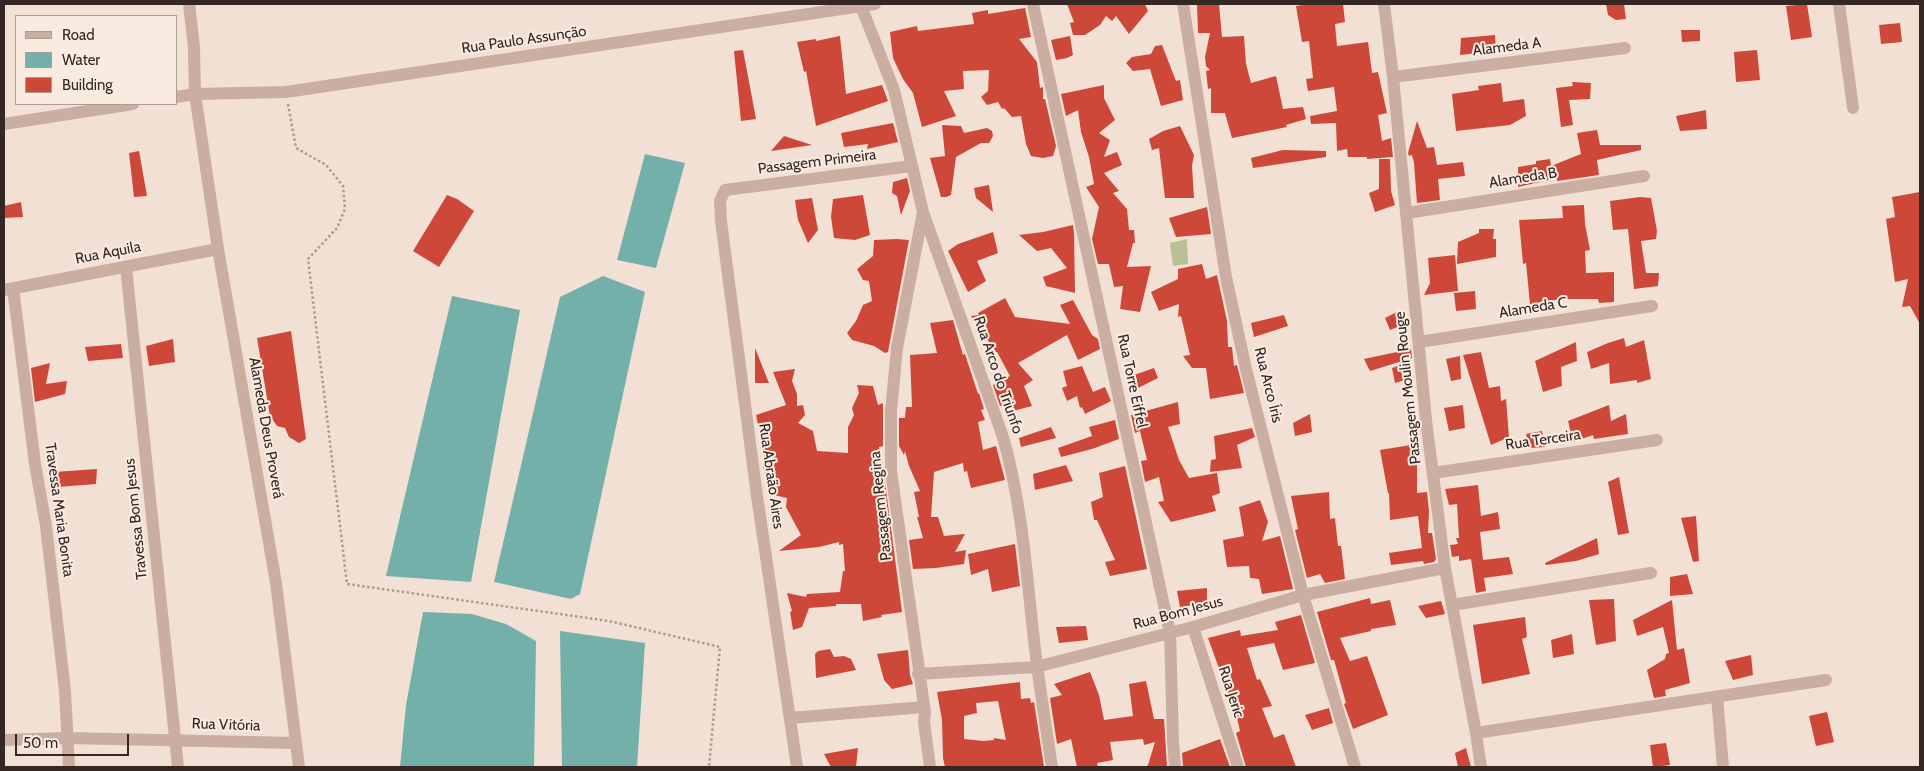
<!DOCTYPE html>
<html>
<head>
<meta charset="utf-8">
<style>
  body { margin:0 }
  #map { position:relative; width:1924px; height:771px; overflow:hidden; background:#f2e0d5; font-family:Cabin,sans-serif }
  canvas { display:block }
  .frame { position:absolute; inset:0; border:5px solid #342724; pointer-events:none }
  .legend { position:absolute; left:15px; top:15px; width:162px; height:90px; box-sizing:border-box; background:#faebe1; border:1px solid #ab9d95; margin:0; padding:6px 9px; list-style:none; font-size:15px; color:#342724 }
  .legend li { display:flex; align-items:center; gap:10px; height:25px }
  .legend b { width:25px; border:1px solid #ab9d95 }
  .scale { position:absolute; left:15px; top:734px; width:114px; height:22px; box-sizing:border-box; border:2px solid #342724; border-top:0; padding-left:6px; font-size:15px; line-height:18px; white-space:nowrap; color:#342724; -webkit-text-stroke:4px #faebe1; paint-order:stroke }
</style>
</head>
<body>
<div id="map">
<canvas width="1924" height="771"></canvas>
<div class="frame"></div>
<ul class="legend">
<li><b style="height:6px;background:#caaea1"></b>Road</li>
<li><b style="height:14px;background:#73b0aa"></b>Water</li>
<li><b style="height:14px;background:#cd4838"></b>Building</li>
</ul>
<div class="scale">50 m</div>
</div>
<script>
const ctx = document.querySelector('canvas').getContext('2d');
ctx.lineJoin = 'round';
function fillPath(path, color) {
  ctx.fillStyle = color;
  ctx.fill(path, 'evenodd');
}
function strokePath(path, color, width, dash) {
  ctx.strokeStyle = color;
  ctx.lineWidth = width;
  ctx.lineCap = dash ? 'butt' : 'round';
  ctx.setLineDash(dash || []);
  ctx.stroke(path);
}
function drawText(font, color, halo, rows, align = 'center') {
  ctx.font = font + ' Cabin,sans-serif';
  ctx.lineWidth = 4;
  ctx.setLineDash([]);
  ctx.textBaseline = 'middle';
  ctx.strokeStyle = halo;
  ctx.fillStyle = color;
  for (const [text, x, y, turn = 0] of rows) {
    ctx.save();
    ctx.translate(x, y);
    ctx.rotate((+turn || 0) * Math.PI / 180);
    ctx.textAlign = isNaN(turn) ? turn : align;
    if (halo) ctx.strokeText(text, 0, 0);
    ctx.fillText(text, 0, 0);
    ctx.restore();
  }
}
fillPath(new Path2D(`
  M1187 239 1188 264 1173 266 1170 243Z`), '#b8c195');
fillPath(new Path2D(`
  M645 154 685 163 656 268 617 260Z
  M603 276 645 292 580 594 571 599 494 582 560 297Z
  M452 296 520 310 471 582 386 576Z
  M423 612 472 614 506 624 536 641 534 767H400L406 705Z
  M560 631 645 643 637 767H562Z`), '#73b0aa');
fillPath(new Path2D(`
  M1067 4H1145L1148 11 1129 34 1116 16 1112 21 1106 16 1100 25 1085 35H1073L1070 23 1074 22Z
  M1197 4H1219L1222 37 1244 36 1246 64 1251 83 1276 76 1283 109 1303 107 1306 119 1286 125 1287 127 1232 138 1225 113H1211V88L1208 89 1206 71 1210 70 1206 66 1205 57 1210 33H1198Z
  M1310 4H1343L1345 22 1335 24 1337 46 1368 42 1372 73 1378 72 1387 113 1378 115 1382 141 1391 138 1393 157 1367 159V157H1348L1347 149 1337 151 1336 123 1311 124 1310 116 1337 111 1334 87 1308 91 1306 79 1313 78 1309 41 1302 42 1296 6Z
  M1606 4H1624L1626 19 1616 20 1608 15Z
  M1807 4 1812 37 1791 40 1786 6Z
  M1025 8 1031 37 1019 39 1037 62 1040 88 1043 87V99H1045L1056 146 1053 156 1043 158 1031 156 1026 144 1021 116 1012 117 1004 108 1002 109 998 102 987 105 981 97 988 91 989 70 963 71 964 89 944 91 956 116 922 127 913 93 903 79 893 58 890 32 917 26 918 31 974 24 972 13 988 10V14Z
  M1900 23 1902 42 1881 44 1879 25Z
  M1681 30H1700V41L1682 42Z
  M1495 35 1496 51 1460 55 1461 38Z
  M840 36 846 94 882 85 888 101 816 126 806 71 804 72 797 42 816 39V41Z
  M1070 36 1073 55 1067 58 1056 60 1051 40Z
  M1162 45 1176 81 1180 80 1183 100 1161 106 1150 69 1133 71 1126 63 1132 57 1151 54 1155 46Z
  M743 50 756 119 741 121 734 51Z
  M1757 50 1760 80 1736 82 1734 52Z
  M1572 82 1591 83 1590 99 1569 100 1573 125 1561 127 1556 88 1573 86Z
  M1501 83 1503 102 1524 99 1526 116 1510 125 1456 131 1452 94 1479 90 1478 86Z
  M1104 85V98L1115 120 1099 133 1110 140 1104 157 1117 152 1122 165 1104 173 1119 191 1113 193 1127 209 1129 230H1134L1135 243H1133L1127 267 1151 266 1140 312 1120 309 1123 286 1114 287 1109 264H1098L1092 239 1099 207 1086 187 1094 184 1089 157 1081 132 1078 110 1066 116 1061 94Z
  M1706 110 1707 129 1680 131 1676 116Z
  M1417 121 1427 148 1434 147 1437 165 1463 162 1465 176 1438 179 1440 200 1417 203 1414 163 1412 155 1409 156 1408 153Z
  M893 123 898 142 867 149 868 144 844 147 841 133Z
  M942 125 961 126 964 133 987 128 992 131 993 136 989 143H981L956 157 951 195 946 197H941L930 158 945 156Z
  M1180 126 1194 155 1192 166 1194 198H1165L1159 148 1152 150 1149 139 1163 131Z
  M1597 130 1600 145H1641V150L1597 160 1599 175 1557 181V178L1518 187V167L1536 164V161L1550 159 1551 166 1581 154 1577 133Z
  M784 136 812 145 771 151Z
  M1283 150 1326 151V157L1253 168 1251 158Z
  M139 151 147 196 134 197 129 153Z
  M1379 159H1390L1391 191 1395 205 1375 212 1369 193 1379 189Z
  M907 178 910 191 901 215 897 196 892 193 893 182Z
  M989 185 993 212 976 198 974 188Z
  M1920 192V324L1910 306 1902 307 1908 279 1895 282 1886 219 1895 217 1892 197Z
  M447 195 457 199 474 211 439 267 413 251Z
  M863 195 870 235 855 240 834 238 831 217 833 199Z
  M1640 197 1651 198 1657 231 1656 239 1641 241 1646 273H1659L1658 286 1634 289 1628 229 1613 230 1610 201Z
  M812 198 818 230 808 243 798 220 795 200Z
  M21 202 23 217 4 218V206Z
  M1584 205 1585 224 1590 250 1585 251 1586 273 1614 272V302L1599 303 1598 299H1561L1530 304 1526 263 1523 264 1519 220 1563 218 1562 206Z
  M1207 207 1211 234 1176 237 1169 218Z
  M1073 225 1074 233 1075 293 1046 286 1043 277 1067 268 1051 248 1037 251 1019 235 1043 232Z
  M1479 229H1494L1493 239H1496V257L1457 264 1458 242 1479 233Z
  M993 232 998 253 977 261 986 281 968 292 948 251 958 244Z
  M897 239 909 240 888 352 885 353 874 346 852 340 847 333 856 321 863 305 872 301 869 281 863 280 857 269 873 256 874 240Z
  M1455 255 1458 291 1424 295 1430 283 1428 258Z
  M1202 264 1206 279 1217 275 1227 321 1228 347H1232L1234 366 1237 365 1244 393 1210 399 1206 368H1192L1183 356 1190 355 1181 316 1178 317 1179 304 1159 311 1151 292 1178 279V269Z
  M1475 291 1476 309 1456 311 1454 293Z
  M1005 298 1015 317 1070 324 1060 305 1073 300 1092 335 1098 339 1100 349 1078 360 1067 335 1018 363 1033 380 1024 386 1032 406 1009 412 1007 404 1000 406 993 385 1010 376 997 352H996L971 316 979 315 978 313Z
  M1401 310 1405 324 1390 330 1385 318Z
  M1284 315 1288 326 1254 337 1251 323Z
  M953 320 963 355 965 354 978 394 979 393 984 409 981 410 985 420 978 422 983 450 996 446 1005 480 971 488 967 471 964 472 963 463 934 472 931 517H938L944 536 965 534 955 552 966 550 964 564 936 568 913 569 909 540 923 538 917 517H919L914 492 920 491 909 466 905 451 904 455 899 446V418H905L906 407H912L910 355 937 353 930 323Z
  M291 331 306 439 299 443 289 437 285 428 277 426 270 416 257 338Z
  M1624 338 1626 347 1644 340 1651 379 1637 383V380L1610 384 1609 363 1591 369 1587 352 1608 343Z
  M173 339 175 362 149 366 146 346Z
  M1576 342 1577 361 1561 367 1562 386 1543 392 1535 361Z
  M121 344 123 358 88 361 85 347Z
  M755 348 769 383H755Z
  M1411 349 1412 358 1370 371 1364 359Z
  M1481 352 1489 388 1500 386 1501 401 1506 399 1509 437 1491 445 1463 355Z
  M1460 356 1461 379 1451 381 1446 359Z
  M1410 362 1409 379 1395 383 1392 368Z
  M50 363 46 384 67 381 65 394 35 402 31 368Z
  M1082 366 1093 392 1105 387 1111 401 1085 414 1082 407 1080 408 1077 396 1067 401 1062 388 1067 386 1063 371Z
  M1154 368 1158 378 1138 388 1134 375Z
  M795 369 792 381 797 394V406L803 405 805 415 798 423 813 431 817 451 848 453V427L854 415 852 408 859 393 857 385 873 386 878 405 883 403V446L879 447 883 467 902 612 881 615 882 617 863 621 861 604H836V606L809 608 802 627 793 630 790 612 792 611 787 593 806 597 807 594 840 592 843 571H845L843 544 839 545V542L819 547 779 551 801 535 786 507 787 498 774 495 771 482 765 474 763 466 766 462 756 415 786 405 773 372Z
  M1178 402 1180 424 1168 427 1179 460 1189 478 1217 473 1220 493 1212 496 1216 511 1171 522 1158 502 1164 501 1159 477 1145 482 1141 461 1147 460 1140 431 1135 433 1131 415Z
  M1463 405 1465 428 1449 431 1444 408Z
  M1609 405 1611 421 1626 414 1628 434 1594 439 1593 435 1573 442 1568 421Z
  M1310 414 1312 432 1295 436 1293 423Z
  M1115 420 1119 439 1092 449 1061 457 1058 448 1092 436 1089 427Z
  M1051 427 1056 438 1021 447 1019 438Z
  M1252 428 1255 437 1237 445 1242 468 1210 472 1211 460 1216 459 1214 436Z
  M1542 431 1545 447 1530 448 1526 434Z
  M1417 444V493L1427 492 1429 511 1428 533H1432L1436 559 1434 562 1424 564 1423 561 1391 565 1389 553 1422 548 1418 516 1390 520 1389 493H1388L1380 450Z
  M1066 465 1073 481 1035 490 1033 474Z
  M1125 466 1147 569 1110 576 1105 562 1115 560 1097 520H1094L1091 502 1103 497 1099 473Z
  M97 469 96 484 57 487 54 472Z
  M1619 477 1629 533 1618 535 1608 482Z
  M1478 485 1481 516 1498 512 1500 529 1480 532 1483 560 1509 557 1513 574 1484 578 1486 591 1476 593 1471 559 1459 561V556L1452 557 1450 545 1458 544 1456 538H1459L1457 504 1449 505 1445 489Z
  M1329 492 1330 519 1335 518 1338 546H1341L1345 579 1325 583 1320 574 1307 578 1295 530 1298 529 1291 496Z
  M1260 500 1268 522 1262 541 1280 536 1293 589 1262 594 1259 579 1250 578 1249 566 1227 567 1223 540 1244 536 1239 507Z
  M1696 516 1699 561 1693 562 1681 518Z
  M1597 538 1599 554 1576 561 1546 565 1545 563Z
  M1015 544 1020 586 992 592 988 569 971 575 968 554Z
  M1687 574 1693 594 1670 596V577Z
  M1207 588V603L1180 607 1177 591Z
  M1370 598 1371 604 1390 600 1396 625 1371 629V631L1340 638 1350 661 1367 656 1388 715 1353 729 1344 704 1346 703 1334 660H1331L1317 612Z
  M1614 599 1616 641 1596 645 1589 600Z
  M1672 600 1677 650 1684 648 1690 683 1665 690 1666 696 1654 698 1647 670 1665 659 1666 654 1669 653 1663 627 1637 636 1633 620Z
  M1441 601 1445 614 1426 618 1418 606Z
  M1301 615 1315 663 1283 670 1274 643 1247 648 1257 680 1260 679 1272 706 1262 708 1274 738 1284 734 1296 767H1246L1236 733 1240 731 1237 718 1208 638 1240 630 1241 636 1278 630 1275 622Z
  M1525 617 1527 637 1522 639 1530 674 1482 684 1473 625Z
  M1086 626 1088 640 1059 643 1056 627Z
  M1572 634 1574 654 1553 658 1551 640Z
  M830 649 834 657 844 656 851 659 856 670 816 678 815 654 818 651Z
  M908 650 910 675 913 684 892 689 884 680 877 654Z
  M1751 655 1753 675 1733 680 1725 661Z
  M1090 672 1099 695 1104 720 1133 716 1129 684 1146 681 1154 719H1164L1167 767H1146L1148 765 1155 742 1144 745 1143 739 1110 742 1113 760 1097 763 1098 767H1077L1071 739 1057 744 1050 698 1062 695 1054 684Z
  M1020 682 1021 699 1030 698 1031 703 1034 702 1044 767H945L943 758 942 720 937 692ZM998 701 1006 740 994 738V740L983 741 964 739V716L977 713 976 703Z
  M1329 708 1333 723 1312 730 1305 715Z
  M1827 712 1834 742 1816 746 1809 716Z
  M1220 739 1230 767H1183L1182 753Z
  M1666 743 1670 765 1653 767 1650 745Z
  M858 748 856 767H831L824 754Z
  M1466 748 1471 767H1458L1455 753Z`), '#cd4838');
strokePath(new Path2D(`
  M288 104 296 148 326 165 343 186 345 209 337 228 308 259 347 584 609 621 720 647 709 767`), '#b6988b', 2.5, [2.5, 2.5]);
strokePath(new Path2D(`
  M189 4 194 47 195 94 218 249 276 583 299 767
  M1033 4 1170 633 1173 741 1175 767
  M1183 4 1226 277 1246 369 1303 595 1355 767
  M1384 4 1393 77 1426 420 1445 568 1476 733 1481 767
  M1839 4 1853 108
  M861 6 894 90 923 212 1003 437C1021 500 1026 566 1033 632 1038 677 1045 722 1052 767
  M1393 77 1625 48
  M176 97 195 94 286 92 875 4
  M4 124 133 104
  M923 212 897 348 891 411V471L925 712 924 722 930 767
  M1407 213 1644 176
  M126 267 178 767
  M13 288 35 464 46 526 65 691 69 767
  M4 290 218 249
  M1419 342 1652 306
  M1433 473 1657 440
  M1452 605 1651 573
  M1193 627 1238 767
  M918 674 1036 667 1193 627 1303 595 1445 568
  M1717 697 1723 767
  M790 718 924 707
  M1476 733 1826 680
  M4 740 67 738 296 743
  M797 767 757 496 721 221 720 201 725 190 912 166`), '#caaea1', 12);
drawText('15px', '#342724', '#faebe1', [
  ["Rua Paulo Assunção",524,40,-8],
  ["Alameda A",1507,47,-7],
  ["Passagem Primeira",817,162,-7],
  ["Alameda B",1523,178,-9],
  ["Rua Aquila",108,253,-11],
  ["Alameda C",1533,308,-9],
  ["Rua Arco do Triunfo",998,375,71],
  ["Rua Torre Eiffel",1132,381,78],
  ["Rua Arco Íris",1268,385,76],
  ["Passagem Moulin Rouge",1408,388,-96],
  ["Alameda Deus Proverá",266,428,80],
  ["Rua Terceira",1543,440,-8],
  ["Rua Abraão Aires",771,476,82],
  ["Passagem Regina",881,506,-96],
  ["Travessa Maria Bonita",59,510,82],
  ["Travessa Bom Jesus",136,519,-96],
  ["Rua Bom Jesus",1178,613,-15],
  ["Rua Jeric",1231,692,72],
  ["Rua Vitória",226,725,2]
]);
</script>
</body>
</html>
